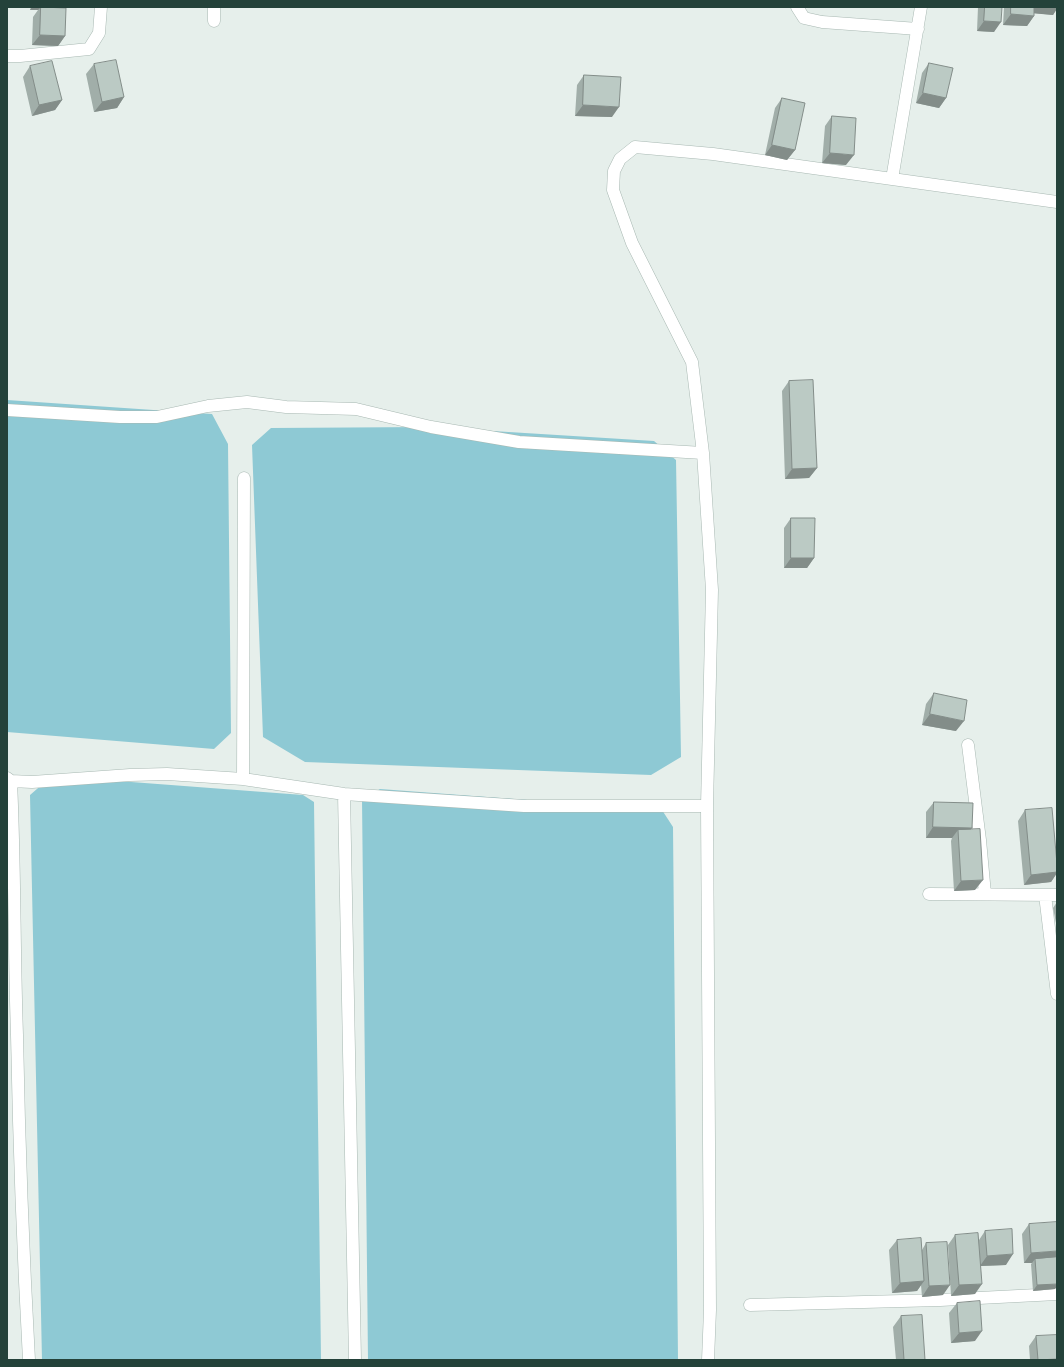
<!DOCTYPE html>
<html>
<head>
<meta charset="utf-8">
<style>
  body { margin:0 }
  #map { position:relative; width:1064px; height:1367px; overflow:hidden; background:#e6efeb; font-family:Commissioner,sans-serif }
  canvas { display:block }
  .frame { position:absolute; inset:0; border:8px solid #24423a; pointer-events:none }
</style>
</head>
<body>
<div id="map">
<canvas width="1064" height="1367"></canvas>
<div class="frame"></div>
</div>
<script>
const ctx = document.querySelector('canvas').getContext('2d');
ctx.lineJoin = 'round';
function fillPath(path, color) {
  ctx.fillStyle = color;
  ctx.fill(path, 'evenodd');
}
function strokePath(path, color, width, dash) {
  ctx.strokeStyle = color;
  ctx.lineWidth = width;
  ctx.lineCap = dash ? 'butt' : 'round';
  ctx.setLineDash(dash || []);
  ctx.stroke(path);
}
fillPath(new Path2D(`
  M7 400 212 414 228 444 231 733 214 749 7 732Z
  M428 427 654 441 676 460 681 757 651 775 305 762 263 737 252 445 271 428Z
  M52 776 303 795 314 802 321 1360H42L30 795Z
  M380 789 662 810 673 827 678 1360H368L362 799Z`), '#8ec9d4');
const minor = new Path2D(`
  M214 7V21
  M797 7 804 18 822 22 918 29
  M7 56H20L89 49 99 33 101 7
  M892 179 921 7
  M7 410 120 417H157L208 406 247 402 286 407 356 409 431 427 519 442 703 453 692 362 632 243 613 190 614 171 620 159 635 147 713 154 1057 202
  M703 453 712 590 707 806 710 1310 708 1360
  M968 745 980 840 985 894
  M7 778 11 781C15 866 14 950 17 1035 19 1143 23 1252 29 1360
  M243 779 244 478
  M11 781 32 782 130 775 167 774 243 779 344 794 524 806H707
  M344 794 355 1360
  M929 894 1057 895
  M1045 895 1057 994
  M750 1305 940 1300 1057 1294`);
strokePath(minor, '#a8b8b2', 13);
strokePath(minor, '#fff', 12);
fillPath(new Path2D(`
  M31 7H60V8L65 36 58 46 32 45 33 17 38 10H30Z
  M978 7H1002L994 32 977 31Z
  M1004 7H1057L1053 15 1034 13V16L1027 26 1003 25Z
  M929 63 946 98 939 108 916 103 922 73Z
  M94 64 124 97 117 108 94 112 86 74Z
  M30 66 62 100 55 110 32 116 23 77Z
  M584 75 612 117 575 116 577 85Z
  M782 98 795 150 787 160 765 155 775 108Z
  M832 116 846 165 822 163 825 126Z
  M789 381 817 468 809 478 785 479 782 391Z
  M791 518 814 558 807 568H784V528Z
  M934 693 956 731 922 725 926 704Z
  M934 802 971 829 975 890 954 891 951 841 952 838H926V812Z
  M1025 810 1057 864V873L1051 882 1024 885 1018 821Z
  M1057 902V928L1053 908Z
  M1029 1224 1055 1289 1033 1291 1031 1264 1032 1263H1024L1022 1234Z
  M985 1231 1006 1265 981 1266 975 1294 951 1296 948 1245 955 1235 979 1240Z
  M897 1240 922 1250 926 1243 943 1295 922 1297 921 1285 917 1291 892 1293 889 1250Z
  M957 1303 975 1341 951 1343 949 1313Z
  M901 1316 925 1360H896L893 1327Z
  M1036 1336 1057 1360H1030L1029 1346Z`), '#a1aea9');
fillPath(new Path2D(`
  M32 7H41L38 10H30Z
  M894 7H912L911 8Z
  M1034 7H1057V9L1053 15 1030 13Z
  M1011 14 1034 16 1027 26 1003 25Z
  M984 21 1001 22 994 32 977 31Z
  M40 35 65 36 58 46 32 45Z
  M923 93 946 98 939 108 916 103Z
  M124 97 117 108 94 112 102 102Z
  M62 100 55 110 32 116 39 105Z
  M583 105 619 107 612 117 575 116Z
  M772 145 795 150 787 160 765 155Z
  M830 153 854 155 846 165 822 163Z
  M817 468 809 478 785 479 792 469Z
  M791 558H814L807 568H784Z
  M930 714 964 721 956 731 922 725Z
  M933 827 972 828 965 839 958 830 952 838H926Z
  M1057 872V873L1051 882 1024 885 1031 875Z
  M983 880 975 890 954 891 961 881Z
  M1057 1251V1260L1035 1259 1032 1263H1024L1031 1253Z
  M1013 1254 1006 1265 980 1266 987 1256Z
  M924 1281 917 1291 892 1293 900 1283Z
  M982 1284 975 1294 951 1296 959 1285Z
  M1057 1284V1287L1055 1289 1033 1291 1037 1285Z
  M950 1285 943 1295 922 1297 929 1286Z
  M982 1331 975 1341 951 1343 959 1333Z
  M1057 1359V1360H1038Z`), '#838d89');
const building = new Path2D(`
  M41 7 66 8 65 36 40 35Z
  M985 7H1002L1001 22 984 21Z
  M1011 7H1034V16L1011 14Z
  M116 60 124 97 102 102 94 64Z
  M52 61 62 100 39 105 30 66Z
  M929 63 953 68 946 98 923 93Z
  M584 75 621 77 619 107 583 105Z
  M782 98 805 103 795 150 772 145Z
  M832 116 856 118 854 155 830 153Z
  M813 380 817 468 792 469 789 381Z
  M791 518H815L814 558H791Z
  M934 693 967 700 964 721 930 714Z
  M934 802 973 803 972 828 933 827Z
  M1052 808 1057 864V872L1031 875 1025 810Z
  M980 829 983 880 961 881 958 830Z
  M1057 1222V1251L1031 1253 1029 1224Z
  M1012 1229 1013 1254 987 1256 985 1231Z
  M978 1233 982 1284 959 1285 955 1235Z
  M921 1238 924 1281 900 1283 897 1240Z
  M947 1242 950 1285 929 1286 926 1243Z
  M1057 1257V1284L1037 1285 1035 1259Z
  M980 1301 982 1331 959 1333 957 1303Z
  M922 1315 925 1360H904L901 1316Z
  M1057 1335V1359L1038 1360 1036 1336Z`);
fillPath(building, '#bbcac4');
strokePath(building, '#838d89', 1);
</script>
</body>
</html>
